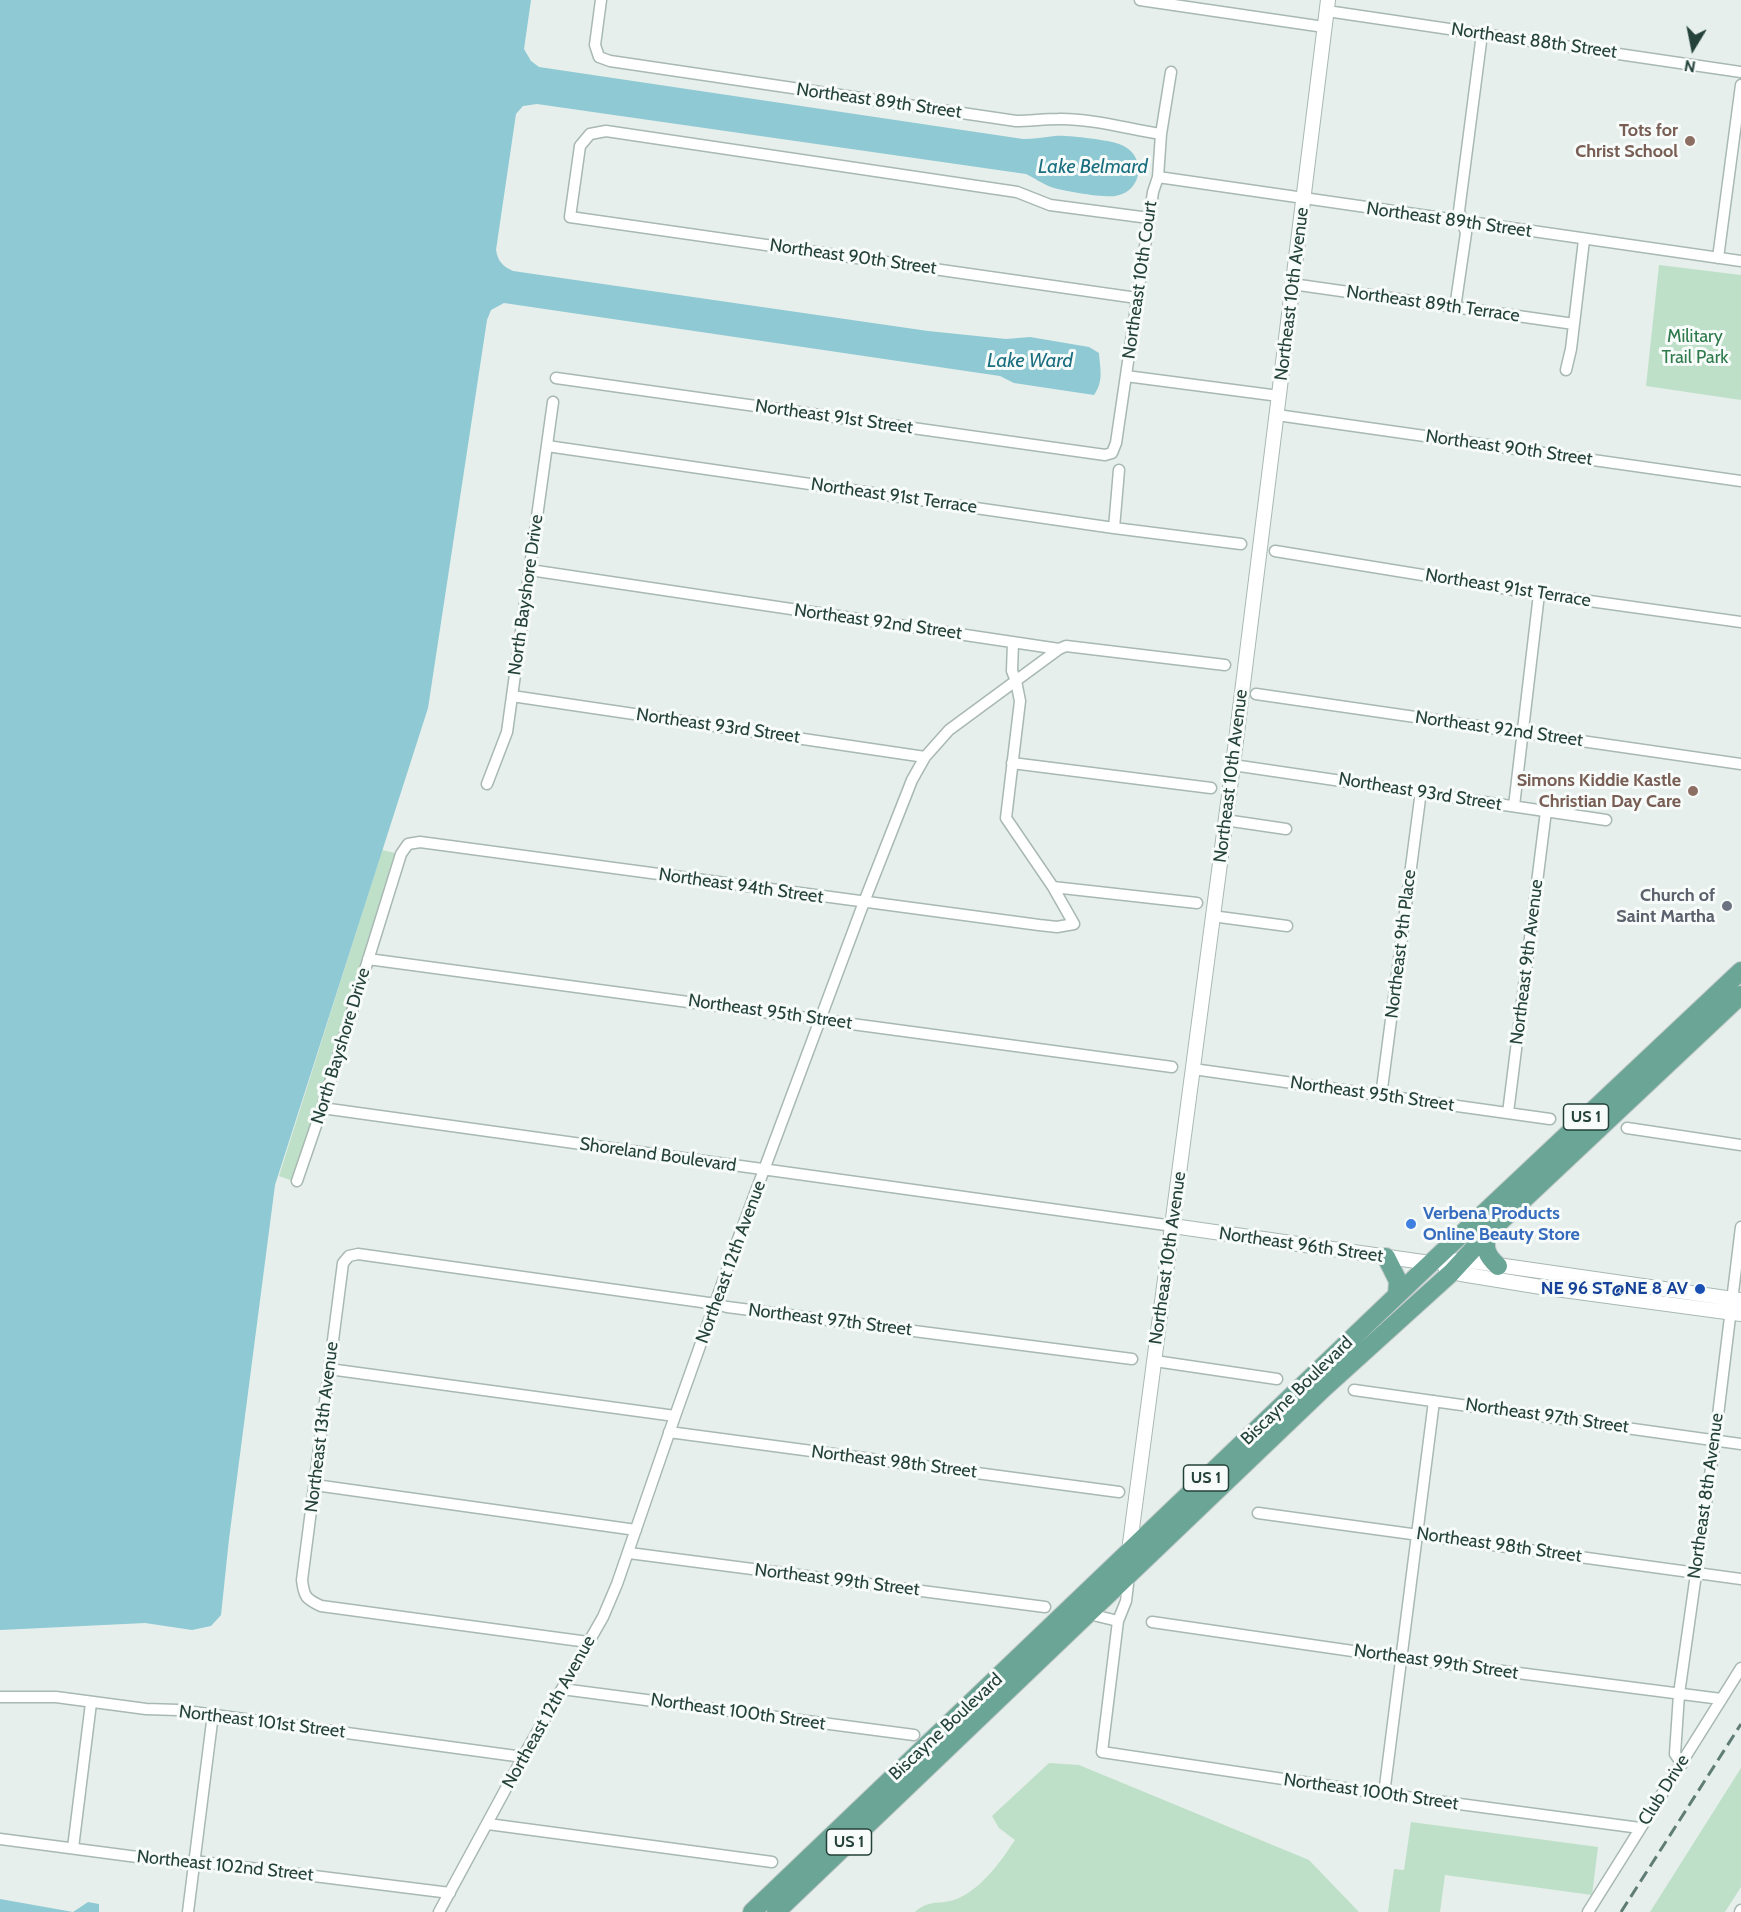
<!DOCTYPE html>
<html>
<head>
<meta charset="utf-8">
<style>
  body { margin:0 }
  #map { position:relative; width:1741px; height:1912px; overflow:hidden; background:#e6efeb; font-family:Cabin,sans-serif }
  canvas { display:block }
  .north { position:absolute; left:1663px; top:18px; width:60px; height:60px; -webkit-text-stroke:4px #f7fbf9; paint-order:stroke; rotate:190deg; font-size:16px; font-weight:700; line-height:24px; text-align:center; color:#24423a }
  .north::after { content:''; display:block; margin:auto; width:21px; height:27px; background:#24423a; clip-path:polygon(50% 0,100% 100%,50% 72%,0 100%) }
</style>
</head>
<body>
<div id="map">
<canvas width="1741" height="1912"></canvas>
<div class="north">N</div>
</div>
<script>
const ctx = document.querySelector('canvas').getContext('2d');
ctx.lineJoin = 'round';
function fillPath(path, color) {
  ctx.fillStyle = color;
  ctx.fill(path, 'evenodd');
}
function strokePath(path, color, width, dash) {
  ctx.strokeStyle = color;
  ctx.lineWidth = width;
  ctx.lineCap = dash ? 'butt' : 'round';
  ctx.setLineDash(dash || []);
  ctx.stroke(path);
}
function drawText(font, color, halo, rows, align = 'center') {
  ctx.font = font + ' Cabin,sans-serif';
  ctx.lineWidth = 6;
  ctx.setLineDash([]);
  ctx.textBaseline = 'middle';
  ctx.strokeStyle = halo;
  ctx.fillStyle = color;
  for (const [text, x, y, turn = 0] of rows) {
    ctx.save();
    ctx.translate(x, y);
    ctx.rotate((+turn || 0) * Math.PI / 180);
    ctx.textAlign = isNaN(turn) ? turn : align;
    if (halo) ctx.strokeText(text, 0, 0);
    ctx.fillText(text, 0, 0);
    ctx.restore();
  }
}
fillPath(new Path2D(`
  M1659 265 1741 275V400L1646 386Z
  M382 850 395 853 293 1181 279 1176Z
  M1049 1763 1079 1765 1309 1860 1359 1912H915C930 1898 942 1906 959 1898 983 1887 1001 1861 1015 1840L999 1828 992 1816Z
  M1741 1768V1887L1725 1912H1650Z
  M1411 1822 1598 1847 1592 1895 1445 1875 1440 1912H1388L1394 1869 1404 1870Z`), '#bfe0c8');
fillPath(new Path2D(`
  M0 0H531L524 49 531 61 539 67 1023 139C1034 139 1044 137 1055 136 1067 135 1108 140 1119 144 1147 153 1144 192 1115 196 1104 198 1063 191 1051 187 1043 184 1034 178 1026 174L537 104 523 106 516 114 496 250C498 261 502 266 513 271L928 331 1006 339 1030 337 1089 347 1099 353C1100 369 1104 381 1094 395L1014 383 1000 376 504 303 491 310 487 320 428 708 275 1185 229 1539 221 1615 211 1626 192 1630 145 1623 0 1630Z
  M0 1899 73 1912 88 1902 99 1904V1912H0Z`), '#8ec9d4');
const minor = new Path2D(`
  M601 0 595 45 599 57 610 61 1016 121C1030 121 1044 119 1058 119 1089 118 1129 129 1161 134
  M1140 0 1324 27
  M1327 11 1741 72
  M1158 177 1741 261
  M1718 258 1741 85
  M1292 284 1574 324
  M1137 298 570 217 580 146 590 134 606 131 1017 192 1050 205 1149 218
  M1455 308 1466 233 1459 211 1482 34
  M1566 370 1571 349 1584 240
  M1126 376 1279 396
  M556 378 1105 455 1112 453 1116 443 1153 192 1158 177 1161 134 1171 72
  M1277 415 1741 481
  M547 446 1114 528 1241 544
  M1114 528 1119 470
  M1275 551 1539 594 1741 622
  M530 570 1059 649 1066 646 1225 665
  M1256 694 1741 764
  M512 696 925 757
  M1012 763 1211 788
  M1233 765 1606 820
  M487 784 507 732 553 402
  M1514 806 1539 594
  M1225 820 1286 829
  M1053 887 1197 903
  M1212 916 1287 926
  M368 959 1172 1067
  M1193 1069 1550 1119
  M1381 1096 1421 791
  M322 1108 1173 1226
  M1508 1113 1546 811
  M1627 1128 1741 1145
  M297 1181 322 1108 401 854 408 844 420 842 1039 925 1057 927 1074 924 1053 887 1006 818 1020 701 1016 681 1012 671 1013 642
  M1155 1361 1277 1379
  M329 1369 675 1416
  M1354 1390 1741 1444
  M669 1432 1119 1492
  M315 1485 636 1530
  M1258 1513 1741 1579
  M629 1553 1045 1607
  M1129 1576 1126 1601 1118 1621 1102 1752 1384 1794 1640 1828
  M1089 1614 1118 1621
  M1152 1622 1401 1658 1721 1699
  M588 1642 321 1606C306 1599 304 1597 302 1580L343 1263 349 1256 358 1254 716 1304 727 1307 1132 1359
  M562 1689 914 1735
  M0 1697H56L146 1709 178 1710 523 1757
  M1682 1764 1675 1754 1679 1694 1715 1440 1741 1227
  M1384 1794 1434 1401
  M488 1824 772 1862
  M0 1839 183 1863 194 1861 450 1893
  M73 1848 91 1703
  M188 1912 213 1714
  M439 1912 523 1757 603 1617 617 1584 675 1416 737 1242 864 902 912 780 925 757 949 730 1059 649
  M1588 1912 1741 1668
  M1740 1912 1741 1910`);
const tertiary = new Path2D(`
  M1173 1226 1430 1263 1463 1260 1741 1300
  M1446 1270 1461 1274 1541 1287 1741 1314
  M1129 1551 1233 765 1328 0`);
const primary = new Path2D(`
  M1488 1233C1483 1248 1487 1256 1498 1266
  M1386 1257 1398 1281 1397 1295
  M752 1912 1414 1279 1741 971
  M776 1912 1325 1387 1451 1273 1488 1233 1741 995`);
strokePath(minor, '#a8b8b2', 13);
strokePath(tertiary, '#a8b8b2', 16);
strokePath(primary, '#c2cac8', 20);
strokePath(minor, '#fff', 10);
strokePath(tertiary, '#fff', 14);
strokePath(primary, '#6aa596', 18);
strokePath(new Path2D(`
  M1621 1912 1741 1724`), '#5f7d75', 3, [12, 6]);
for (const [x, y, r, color] of [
  [1690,141,6,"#8d6e63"],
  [1693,791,6,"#8d6e63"],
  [1727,906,6,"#6b7280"],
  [1411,1224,6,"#3f7fe0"],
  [1700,1289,6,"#1a4fb4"]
]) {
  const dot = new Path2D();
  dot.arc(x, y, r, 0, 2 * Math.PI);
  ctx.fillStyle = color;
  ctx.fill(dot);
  strokePath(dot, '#f7fbf9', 2);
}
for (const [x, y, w] of [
  [1586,1117,45],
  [1206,1478,45],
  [849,1842,45]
]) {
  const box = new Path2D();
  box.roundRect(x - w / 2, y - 13, w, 26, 4.5);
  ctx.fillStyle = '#f7fbf9';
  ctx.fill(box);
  strokePath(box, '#24423a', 1.5);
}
drawText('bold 16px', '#24423a', null, [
  ["US 1",1586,1117],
  ["US 1",1206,1478],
  ["US 1",849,1842]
]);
drawText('18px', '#24423a', '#f7fbf9', [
  ["Northeast 88th Street",1534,41,8],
  ["Northeast 89th Street",879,101,8],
  ["Northeast 89th Street",1449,220,8],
  ["Northeast 90th Street",853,257,8],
  ["Northeast 10th Court",1140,280,-82],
  ["Northeast 10th Avenue",1292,294,-83],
  ["Northeast 89th Terrace",1433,304,8],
  ["Northeast 91st Street",834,417,8],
  ["Northeast 90th Street",1509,448,8],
  ["Northeast 91st Terrace",894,496,8],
  ["Northeast 91st Terrace",1508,588,9],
  ["North Bayshore Drive",526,595,-82],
  ["Northeast 92nd Street",878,622,8],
  ["Northeast 93rd Street",718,726,8],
  ["Northeast 92nd Street",1499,729,8],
  ["Northeast 10th Avenue",1231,776,-83],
  ["Northeast 93rd Street",1420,792,9],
  ["Northeast 94th Street",741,886,8],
  ["Northeast 9th Place",1401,944,-83],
  ["Northeast 9th Avenue",1527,962,-83],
  ["Northeast 95th Street",770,1012,8],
  ["North Bayshore Drive",341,1046,-73],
  ["Northeast 95th Street",1372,1094,8],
  ["Shoreland Boulevard",658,1155,8],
  ["Northeast 96th Street",1301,1245,8],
  ["Northeast 10th Avenue",1168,1258,-82],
  ["Northeast 12th Avenue",731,1262,-70],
  ["Northeast 97th Street",830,1320,7],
  ["Biscayne Boulevard",1297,1391,-44],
  ["Northeast 97th Street",1547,1416,8],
  ["Northeast 13th Avenue",322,1427,-83],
  ["Northeast 98th Street",894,1462,7],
  ["Northeast 8th Avenue",1706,1496,-82],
  ["Northeast 98th Street",1499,1545,8],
  ["Northeast 99th Street",837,1580,7],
  ["Northeast 99th Street",1436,1662,8],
  ["Northeast 12th Avenue",549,1712,-61],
  ["Northeast 100th Street",738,1712,8],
  ["Northeast 101st Street",262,1722,7],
  ["Biscayne Boulevard",946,1727,-43],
  ["Club Drive",1664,1790,-58],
  ["Northeast 100th Street",1371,1792,8],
  ["Northeast 102nd Street",225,1866,6]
]);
drawText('bold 18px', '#785e54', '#f7fbf9', [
  ["Tots for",1678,131],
  ["Christ School",1678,152],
  ["Simons Kiddie Kastle",1681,781],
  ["Christian Day Care",1681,802]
], 'right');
drawText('18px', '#2d7a4b', '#f7fbf9', [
  ["Military",1695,337],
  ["Trail Park",1695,358]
]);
drawText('bold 18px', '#5b616d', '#f7fbf9', [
  ["Church of",1715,896],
  ["Saint Martha",1715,917]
], 'right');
drawText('bold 18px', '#366cbe', '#f7fbf9', [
  ["Verbena Products",1423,1214],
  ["Online Beauty Store",1423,1235]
], 'left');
drawText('bold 18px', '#164399', '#f7fbf9', [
  ["NE 96 ST@NE 8 AV",1688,1289]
], 'right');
drawText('italic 20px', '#1c6f80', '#f7fbf9', [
  ["Lake Belmard",1093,167],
  ["Lake Ward",1030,361]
]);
</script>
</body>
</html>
